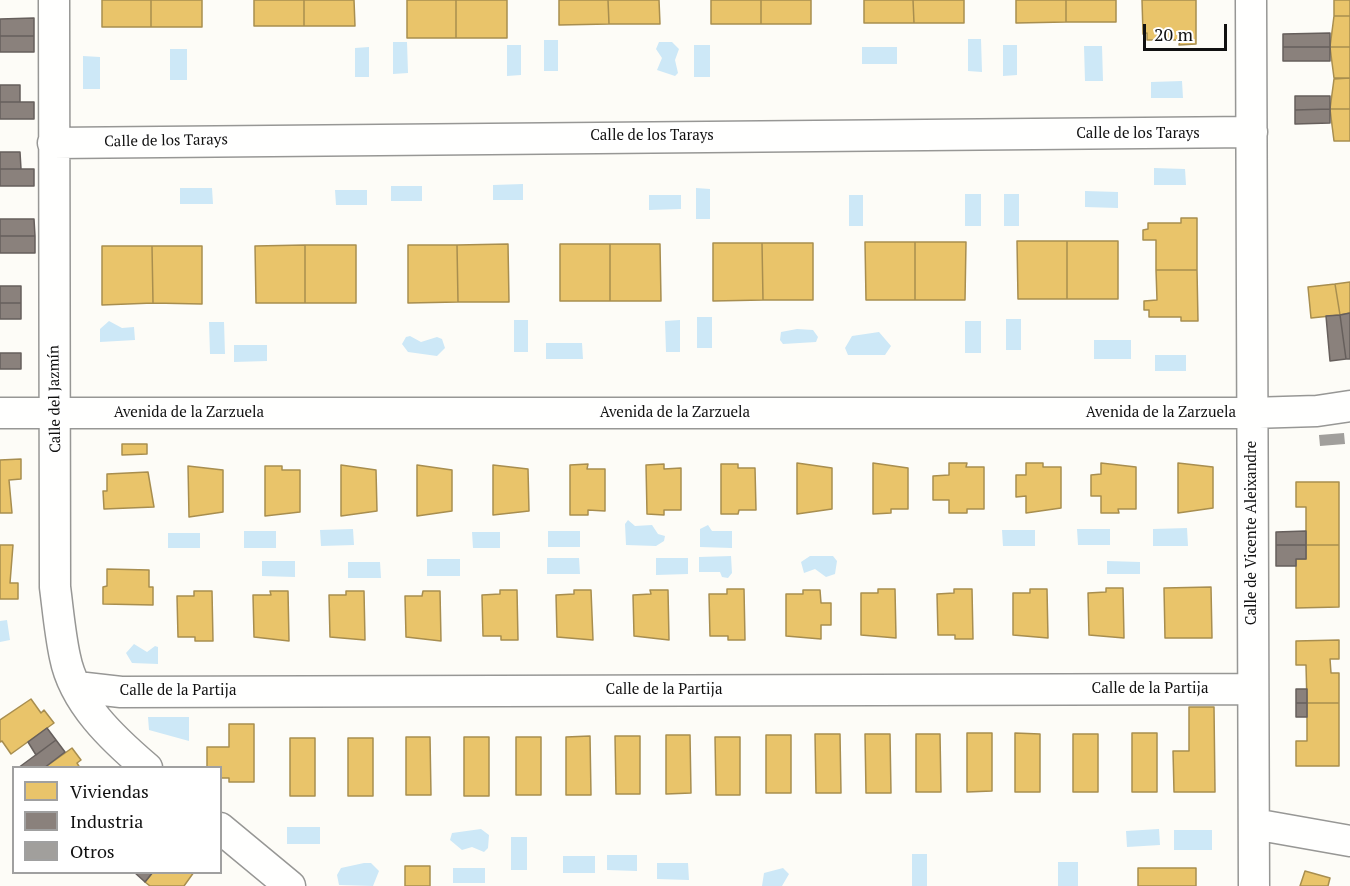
<!DOCTYPE html>
<html>
<head>
<meta charset="utf-8">
<style>
  body { margin:0 }
  #map { position:relative; width:1350px; height:886px; overflow:hidden; background:#fdfcf7; font-family:"PT Serif",serif }
  canvas { display:block }
  .legend { position:absolute; left:12px; top:766px; width:210px; height:108px; box-sizing:border-box; background:#fff; border:2px solid #a0a0a0; margin:0; padding:8px 10px; list-style:none; font-size:18px; color:#111 }
  .legend li { display:flex; align-items:center; gap:12px; height:30px }
  .legend b { width:30px; border:2px solid #a0a0a0 }
  .scale { position:absolute; left:1143px; top:24px; width:84px; height:27px; box-sizing:border-box; border:3px solid #111; border-top:0; padding-left:8px; font-size:18px; line-height:21px; white-space:nowrap; color:#111; -webkit-text-stroke:4px #fff; paint-order:stroke }
</style>
</head>
<body>
<div id="map">
<canvas width="1350" height="886"></canvas>
<ul class="legend">
<li><b style="height:16px;background:#e9c46a"></b>Viviendas</li>
<li><b style="height:16px;background:#8a817c"></b>Industria</li>
<li><b style="height:16px;background:#a19f9c"></b>Otros</li>
</ul>
<div class="scale">20 m</div>
</div>
<script>
const ctx = document.querySelector('canvas').getContext('2d');
ctx.lineJoin = 'round';
function fillPath(path, color) {
  ctx.fillStyle = color;
  ctx.fill(path, 'evenodd');
}
function strokePath(path, color, width, dash) {
  ctx.strokeStyle = color;
  ctx.lineWidth = width;
  ctx.lineCap = dash ? 'butt' : 'round';
  ctx.setLineDash(dash || []);
  ctx.stroke(path);
}
function drawText(font, color, halo, rows, align = 'center') {
  ctx.font = font + ' "PT Serif",serif';
  ctx.lineWidth = 6;
  ctx.setLineDash([]);
  ctx.textBaseline = 'middle';
  ctx.strokeStyle = halo;
  ctx.fillStyle = color;
  for (const [text, x, y, turn = 0] of rows) {
    ctx.save();
    ctx.translate(x, y);
    ctx.rotate((+turn || 0) * Math.PI / 180);
    ctx.textAlign = isNaN(turn) ? turn : align;
    if (halo) ctx.strokeText(text, 0, 0);
    ctx.fillText(text, 0, 0);
    ctx.restore();
  }
}
fillPath(new Path2D(`
  M968 39H981L982 72 968 71Z
  M544 40H558V71H544Z
  M393 42H407L408 73 393 74Z
  M659 42H672L679 49 675 60 678 73 675 76 657 70 662 58 656 49Z
  M507 45H521V75L507 76Z
  M694 45H710V77H694Z
  M1003 45H1017V75L1003 76Z
  M1084 46H1102L1103 81H1085Z
  M369 47V77H355V48Z
  M862 47H897V64H862Z
  M170 49H187V80H170Z
  M83 56 100 57V89H83Z
  M1182 81 1183 98H1151V82Z
  M1154 168 1185 169 1186 185H1154Z
  M523 184V200H493V185Z
  M391 186H422V201H391Z
  M180 188H212L213 204H180Z
  M696 188 710 189V219H696Z
  M335 190H367V205H336Z
  M1085 191 1118 192V208L1085 207Z
  M965 194H981V226H965Z
  M1004 194H1019V226H1004Z
  M649 195H681V209L649 210Z
  M849 195H863V226H849Z
  M697 317H712V348H697Z
  M1006 319H1021V350H1006Z
  M514 320H528V352H514Z
  M680 320V352H666L665 321Z
  M109 321 122 328 134 327 135 340 100 342V329Z
  M965 321H981V353H965Z
  M209 322H224L225 354H210Z
  M797 329 813 330 818 337 816 342 783 344 780 340 781 332Z
  M879 332 891 346 885 355H848L845 348 852 336Z
  M410 336 421 342 437 337 442 339 445 348 437 356 408 352 402 344 406 337Z
  M1094 340H1131V359H1094Z
  M546 343H582L583 359H546Z
  M234 345H267V361L234 362Z
  M1155 355H1186V371H1155Z
  M628 520 635 526 652 525 658 534 665 536 664 541 656 546 626 545 625 524Z
  M708 525 712 531H732V548L700 547V529Z
  M1187 528 1188 546H1153V529Z
  M353 529 354 545 321 546 320 530Z
  M1077 529H1110V545H1078Z
  M1002 530H1035V546H1003Z
  M244 531H276V548H244Z
  M548 531H580V547H548Z
  M472 532H500V548H473Z
  M168 533H200V548H168Z
  M731 556 732 573 728 578 722 577 720 572H699V557Z
  M810 556H833L837 561 835 574 826 577 815 569 804 573 801 562Z
  M547 558H579L580 574H547Z
  M656 558H688V574L656 575Z
  M427 559H460V576H427Z
  M262 561H295V577L262 576Z
  M1107 561 1140 562V574H1107Z
  M348 562H380L381 578H348Z
  M7 620 10 640 0 642V621Z
  M134 644 147 652 155 646 158 647V664L132 663 126 653Z
  M148 717H189V741L149 730Z
  M287 827H320V844H287Z
  M481 829 489 835 488 848 484 852 472 847 462 850 450 840 452 833Z
  M1159 829 1160 845 1127 847 1126 831Z
  M1174 830H1212V850H1174Z
  M511 837H527V870H511Z
  M912 854H927V886H912Z
  M607 855H637V871L607 870Z
  M563 856H595V873H563Z
  M1058 862H1078V886H1058Z
  M364 863H371L379 871 373 886 339 885 337 875 341 868Z
  M657 863H688L689 880 657 879Z
  M453 868H485V883H453Z
  M783 868 789 874 782 886H762L764 873Z`), '#cde8f7');
const homes = new Path2D(`
  M102 0H151V27H102Z
  M151 0H202V27H151Z
  M254 0H304V26H254Z
  M304 0H354L355 26H304Z
  M407 0H456V38H407Z
  M456 0H507V38H456Z
  M559 0H608L609 24 559 25Z
  M608 0H659L660 24H609Z
  M711 0H761V24H711Z
  M761 0H811V24H761Z
  M864 0H913L914 23H864Z
  M913 0H964V23H914Z
  M1016 0H1066V22L1016 23Z
  M1066 0H1116V22H1066Z
  M1142 0H1196V44L1179 45 1180 40H1147V33L1143 34Z
  M1334 0H1350V16H1334Z
  M1334 16H1350V47H1330Z
  M1330 47H1350V78H1334Z
  M1350 78V109H1330L1334 79Z
  M1330 109H1350V141H1334Z
  M1181 218H1197V270H1156V240H1143V230L1148 229V223H1181Z
  M1017 241H1067V299H1018Z
  M1067 241H1118V299H1067Z
  M865 242H915V300H866Z
  M915 242H966L965 300H915Z
  M713 243H762L763 300 713 301Z
  M762 243H813V300H763Z
  M508 244 509 302H458L457 245Z
  M560 244H610V301H560Z
  M610 244H660L661 301H610Z
  M305 245H356V303H305Z
  M305 245V303H256L255 246Z
  M408 245H457L458 302 408 303Z
  M102 246H152L153 303 102 305Z
  M152 246H202V304L153 303Z
  M1156 270H1197L1198 321H1181V317H1149V310H1144V301L1157 300Z
  M1350 282V313L1340 315 1335 284Z
  M1335 284 1340 315 1311 318 1308 287Z
  M122 444H147V454L122 455Z
  M21 459V479L9 480 12 513H0V460Z
  M797 463 832 468V509L797 514Z
  M873 463 908 468V509H891V513L873 514Z
  M949 463H967L966 467H984V509H967V513H949V500H933V476L949 475Z
  M1026 463H1043V467H1061V508L1026 513V496L1016 497V475H1026Z
  M1101 463 1136 467V509H1118L1119 513H1101V496H1091V475L1101 474Z
  M1178 463 1213 467V508L1178 513Z
  M588 464 587 469H605V511L588 510V515H570V465Z
  M664 464V469L681 468V510H664V515L647 514 646 465Z
  M721 464H738V468H755L756 510H739L738 514H721Z
  M341 465 376 470 377 511 341 516Z
  M417 465 452 470V511L417 516Z
  M493 465 528 469 529 511 493 515Z
  M188 466 223 470V512L189 517Z
  M265 466H282V470H300V512L265 516Z
  M148 472 154 507 104 509 103 491H107V474Z
  M1296 482H1339V545H1306V507H1296Z
  M0 545H13L10 583H18V599H0Z
  M1306 545H1339V607L1296 608V559H1306Z
  M107 569 149 570V587H153V605L103 604V587L107 586Z
  M1211 587 1212 638H1165L1164 588Z
  M1106 588H1123L1124 638 1089 635 1088 593 1106 592Z
  M727 589H744L745 640H728V636H710L709 594H727Z
  M878 589H895L896 638 861 635V593H878Z
  M954 589H972L973 639H955V635H938L937 594 954 593Z
  M1030 589H1047L1048 638 1013 635V593H1030Z
  M500 590H517L518 640H501V636H483L482 595 500 594Z
  M574 590H591L593 640 557 637 556 595 574 594Z
  M650 590H668L669 640 634 636 633 595 651 594Z
  M803 590H820L821 603H831V625H821V639L786 636V594H803Z
  M194 591H212L213 641H195V637H178L177 596H194Z
  M270 591H288L289 641 254 637 253 595H271Z
  M346 591H364L365 640 330 637 329 595H346Z
  M423 591H440L441 641 406 637 405 596H422Z
  M1339 640V659H1330L1331 673H1339V703H1307L1306 665H1296V641Z
  M31 699 41 713 44 710 54 723 11 754 2 741 0 742V720Z
  M1307 703H1339V766H1296V741H1307Z
  M1189 707H1214L1215 792H1174L1173 751H1189Z
  M229 724H254V782H229V778H220V768H207V747H229Z
  M967 733H992V791L967 792Z
  M1015 733 1040 734V792H1015Z
  M1132 733H1157V792H1132Z
  M815 734H840L841 793H816Z
  M865 734H890L891 793H866Z
  M916 734H940L941 792H916Z
  M1073 734H1098V792H1073Z
  M666 735H690L691 793 666 794Z
  M766 735H791V793H766Z
  M590 736 591 795H566V737Z
  M615 736H640V794H616Z
  M406 737H430L431 795H406Z
  M464 737H489V796H464Z
  M516 737H541V795H516Z
  M715 737H740V795H716Z
  M290 738H315V796H290Z
  M348 738H373V796H348Z
  M72 748 81 760 77 763 80 768H44Z
  M405 866H430V886H405Z
  M1138 868H1196V886H1138Z
  M1305 871 1330 878 1328 886H1300Z
  M153 872H194L184 886H150L145 882Z`);
fillPath(homes, '#e9c46a');
strokePath(homes, '#a88e4f', 1.5);
const industry = new Path2D(`
  M34 18V36H0V19Z
  M1330 33V47H1283V34Z
  M0 36H34V52H0Z
  M1283 47H1330V61H1283Z
  M0 85H20V102H0Z
  M1295 96H1330V109L1295 110Z
  M0 102H34V119H0Z
  M1330 109V123L1295 124V110Z
  M0 152H20L21 169H0Z
  M0 169H34V186H0Z
  M0 219H34L35 236H0Z
  M0 236H35V253H0Z
  M0 286H21V303H0Z
  M0 303H21V319H0Z
  M1350 313V359H1346L1340 315Z
  M1340 315 1346 359 1330 361 1326 316Z
  M0 353H21V369H0Z
  M1306 531V545H1276V532Z
  M1276 545H1306V559H1296V566H1276Z
  M1296 689H1307V703H1296Z
  M1296 703H1307V717H1296Z
  M47 728 56 740 36 755 28 742Z
  M56 740 65 752 44 768H18Z
  M134 872H153L145 882Z`);
fillPath(industry, '#8a817c');
strokePath(industry, '#665f5c', 1.5);
fillPath(new Path2D(`
  M1344 433 1345 444 1320 446 1319 435Z`), '#a19f9c');
const street = new Path2D(`
  M54 0 55 587C58 610 60 634 65 657 74 703 113 739 147 768
  M1251 0 1254 886
  M53 143 1252 132
  M0 413H1251L1317 411 1350 406
  M77 687 121 692 1252 689
  M1254 824 1350 841
  M220 828 290 886`);
strokePath(street, '#979795', 33);
strokePath(street, '#fffffe', 30);
drawText('15px', '#111', '#fff', [
  ["Calle de los Tarays",1138,134],
  ["Calle de los Tarays",652,136],
  ["Calle de los Tarays",166,141,-1],
  ["Calle del Jazmín",55,399,-91],
  ["Avenida de la Zarzuela",189,413],
  ["Avenida de la Zarzuela",675,413],
  ["Avenida de la Zarzuela",1161,413],
  ["Calle de Vicente Aleixandre",1252,533,-90],
  ["Calle de la Partija",1150,689],
  ["Calle de la Partija",664,690],
  ["Calle de la Partija",178,691]
]);
</script>
</body>
</html>
